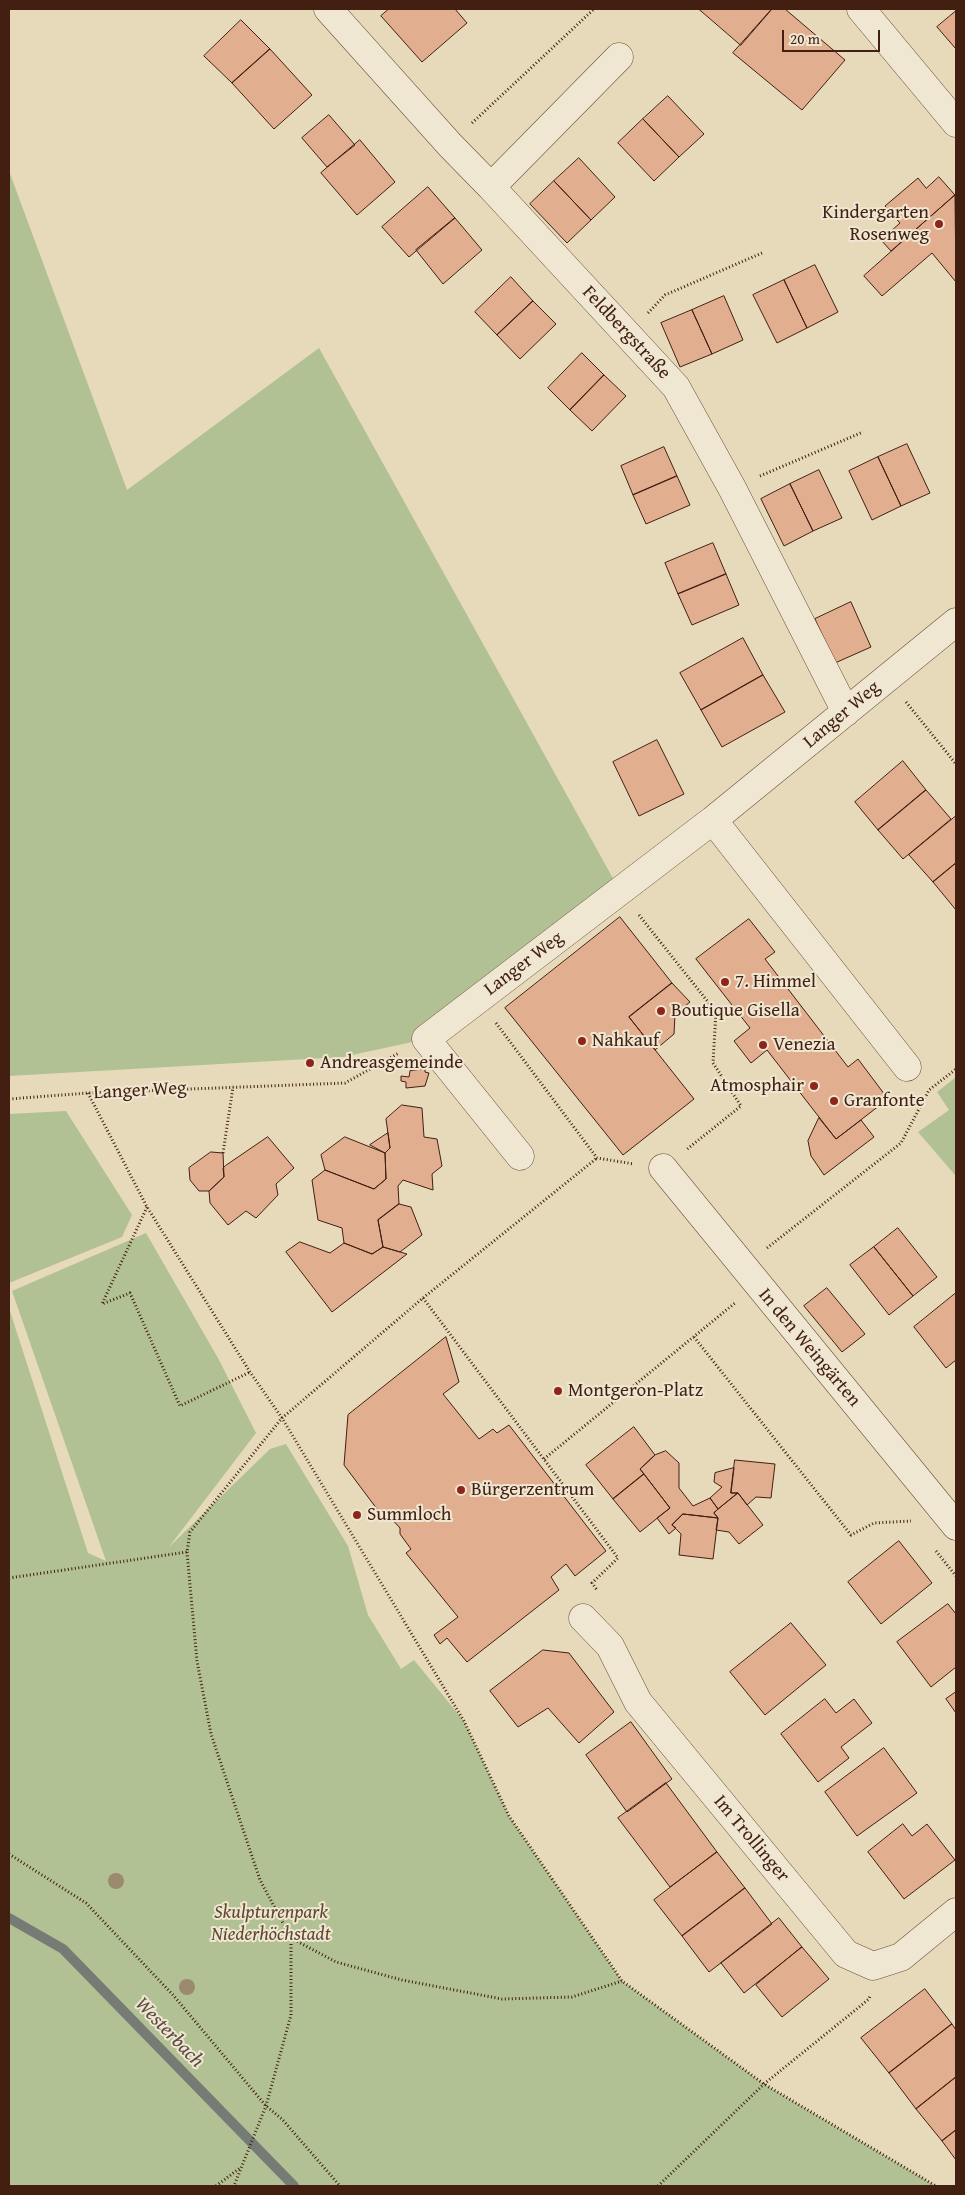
<!DOCTYPE html>
<html>
<head>
<meta charset="utf-8">
<style>
  body { margin:0 }
  #map { position:relative; width:965px; height:2195px; overflow:hidden; background:#e7daba; font-family:"Gentium Book Plus",serif }
  canvas { display:block }
  .frame { position:absolute; inset:0; border:10px solid #421f11; pointer-events:none }
  .scale { position:absolute; left:782px; top:30px; width:98px; height:22px; box-sizing:border-box; border:2px solid #421f11; border-top:0; padding-left:6px; font-size:15px; line-height:18px; white-space:nowrap; color:#421f11; -webkit-text-stroke:4px #efe7d2; paint-order:stroke }
</style>
</head>
<body>
<div id="map">
<canvas width="965" height="2195"></canvas>
<div class="frame"></div>
<div class="scale">20 m</div>
</div>
<script>
const ctx = document.querySelector('canvas').getContext('2d');
ctx.lineJoin = 'round';
function fillPath(path, color) {
  ctx.fillStyle = color;
  ctx.fill(path, 'evenodd');
}
function strokePath(path, color, width, dash) {
  ctx.strokeStyle = color;
  ctx.lineWidth = width;
  ctx.lineCap = dash ? 'butt' : 'round';
  ctx.setLineDash(dash || []);
  ctx.stroke(path);
}
function drawText(font, color, halo, rows, align = 'center') {
  ctx.font = font + ' "Gentium Book Plus",serif';
  ctx.lineWidth = 4;
  ctx.setLineDash([]);
  ctx.textBaseline = 'middle';
  ctx.strokeStyle = halo;
  ctx.fillStyle = color;
  for (const [text, x, y, turn = 0] of rows) {
    ctx.save();
    ctx.translate(x, y);
    ctx.rotate((+turn || 0) * Math.PI / 180);
    ctx.textAlign = isNaN(turn) ? turn : align;
    if (halo) ctx.strokeText(text, 0, 0);
    ctx.fillText(text, 0, 0);
    ctx.restore();
  }
}
fillPath(new Path2D(`
  M9 171 127 490 319 348 620 891 426 1039 343 1057 9 1076Z
  M956 1077V1174L955 1175 918 1132 949 1110 937 1092Z
  M66 1111 132 1215 122 1237 9 1283V1114Z
  M146 1233 218 1358 256 1433 169 1547 270 1449 286 1444 348 1546 368 1615 401 1669 414 1660 464 1721 509 1816 622 1981 764 2084 936 2186H9V1308L88 1553 106 1561 12 1291Z`), '#b1c193');
strokePath(new Path2D(`
  M9 1918 63 1949 294 2186`), '#777b76', 10);
const building = new Path2D(`
  M389 9H455L467 23 422 62 381 16Z
  M699 9H772L741 45Z
  M772 9H785L845 60 802 110 733 53Z
  M956 11V49L937 27Z
  M241 20 270 49 232 83 204 56Z
  M270 49 312 95 274 129 232 83Z
  M668 96 704 134 679 157 643 119Z
  M329 115 355 145 327 167 302 138Z
  M643 119 679 157 654 181 618 143Z
  M360 140 395 182 357 215 321 173Z
  M579 158 615 197 591 220 554 181Z
  M939 177 955 195 891 251 881 240 900 223 885 206 918 178 926 188Z
  M554 181 591 220 567 243 530 204Z
  M428 187 455 218 409 257 382 227Z
  M955 195 956 282 932 253 882 296 864 276Z
  M455 218 482 250 443 284 416 250Z
  M815 265 838 312 807 328 784 280Z
  M511 277 533 301 497 335 475 312Z
  M784 280 807 328 777 343 753 295Z
  M724 296 743 340 712 354 692 310Z
  M533 301 556 324 520 359 497 335Z
  M692 310 712 354 680 367 661 323Z
  M582 353 604 375 570 410 548 388Z
  M604 375 626 396 592 431 570 410Z
  M907 444 930 493 901 506 878 457Z
  M664 447 677 476 633 495 621 466Z
  M878 457 901 506 872 520 849 471Z
  M819 470 842 518 813 531 790 484Z
  M677 476 690 505 646 524 633 495Z
  M790 484 813 531 784 546 761 499Z
  M713 543 726 574 678 594 665 563Z
  M726 574 739 605 692 625 678 594Z
  M851 602 871 647 835 663 815 619Z
  M743 638 763 675 701 710 680 673Z
  M763 675 785 712 722 747 701 710Z
  M657 740 684 794 639 816 613 762Z
  M903 761 926 790 878 830 855 802Z
  M926 790 951 819 903 859 878 830Z
  M956 816V863L933 882 909 855Z
  M956 863V910L933 882Z
  M620 917 672 983 629 1017 694 1099 623 1155 505 1008Z
  M749 919 775 952 765 959 848 1067 858 1059 888 1099 836 1139 767 1050 751 1063 734 1041 750 1028 696 959Z
  M672 983 690 1002 675 1014 674 1034 655 1050 629 1017Z
  M425 1069V1072L429 1073 425 1086 406 1088V1082L401 1081V1076L409 1077 410 1071Z
  M402 1105 422 1108 424 1137 437 1139 442 1166 432 1174 433 1190 403 1180 398 1186 399 1204 378 1220 383 1247 372 1254 344 1243 342 1228 318 1220 312 1180 325 1170 374 1189 386 1179 385 1153 390 1148 386 1119Z
  M819 1118 836 1139 861 1120 874 1137 824 1175 811 1156 808 1141Z
  M388 1133 390 1148 385 1153 370 1145Z
  M268 1137 294 1168 276 1184 278 1195 256 1218 246 1211 228 1225 210 1203 209 1191 224 1177 223 1168 225 1166Z
  M345 1137 385 1153 386 1179 374 1189 325 1170 321 1155Z
  M211 1152 223 1153 224 1177 209 1191H199L190 1180 189 1168Z
  M399 1204 411 1207 422 1235 400 1252 383 1247 378 1220Z
  M898 1228 937 1277 913 1296 874 1247Z
  M300 1242 330 1253 344 1243 372 1254 383 1247 407 1254 332 1312 286 1252Z
  M874 1247 913 1296 889 1315 850 1265Z
  M827 1288 865 1334 842 1352 804 1306Z
  M956 1293V1360L946 1368 914 1327Z
  M446 1337 459 1382 443 1394 479 1439 493 1429 497 1433 509 1425 606 1551 575 1576 566 1564 551 1577 559 1590 467 1662 447 1638 440 1644 434 1635 458 1617 406 1553 411 1549 400 1534V1528L387 1514 383 1517 344 1465 348 1415Z
  M634 1427 655 1455 640 1469 644 1474 613 1499 586 1465Z
  M666 1451 679 1463V1488L693 1506 710 1498 718 1509 714 1513 718 1518 683 1514 672 1525 676 1528 669 1534 657 1518 670 1508 640 1469 655 1455Z
  M735 1460 775 1464 771 1498 756 1497 747 1505 738 1493H731Z
  M734 1468 731 1493H738L718 1509 710 1498 722 1487 714 1482 715 1473Z
  M644 1474 670 1508 640 1532 613 1499Z
  M738 1493 763 1525 739 1544 729 1532 716 1530 718 1518 714 1513Z
  M683 1514 718 1518 713 1559 679 1555 681 1534 672 1525Z
  M899 1541 932 1583 881 1624 848 1582Z
  M948 1604 956 1614V1667L931 1687 897 1642Z
  M791 1623 826 1665 765 1715 730 1672Z
  M543 1650 569 1653 614 1712 579 1743 548 1708 518 1727 490 1691Z
  M956 1692V1713L946 1699Z
  M825 1699 836 1713 854 1699 872 1723 841 1747 849 1758 818 1782 781 1734Z
  M631 1722 672 1779 627 1812 586 1755Z
  M884 1748 917 1793 857 1836 825 1792Z
  M666 1783 717 1852 670 1887 618 1818Z
  M903 1824 912 1836 927 1824 955 1860 904 1899 868 1852Z
  M717 1852 745 1888 682 1936 654 1900Z
  M745 1888 772 1924 709 1972 682 1936Z
  M779 1918 802 1947 744 1993 721 1963Z
  M802 1947 829 1979 782 2017 756 1985Z
  M925 1989 952 2024 889 2073 861 2038Z
  M952 2024 956 2030V2077L916 2109 889 2073Z
  M956 2077V2130L942 2141 916 2109Z
  M956 2130V2160L942 2141Z`);
fillPath(building, '#e1ae90');
strokePath(building, '#421f11', 1);
const minor = new Path2D(`
  M328 9 450 145 491 187 676 387 732 488 846 712
  M861 9 956 123
  M491 187 619 57
  M713 820 907 1067
  M520 1156 426 1039 713 820 956 622
  M663 1168 956 1526
  M583 1618 610 1646 638 1702 846 1954 873 1966 901 1957 956 1912`);
strokePath(minor, '#6b4e3b', 29);
strokePath(new Path2D(`
  M472 123 594 9
  M648 313 665 295 762 253
  M760 476 863 432
  M906 702 956 764
  M639 915 716 1012 713 1063 741 1106 686 1150
  M496 1023 597 1158 634 1164
  M88 1093 147 1207 250 1372 282 1418 464 1721 509 1816 622 1981 764 2084 936 2186
  M9 1099 88 1093 345 1083 399 1053
  M223 1153 233 1087
  M147 1207 102 1304 130 1293 180 1406 250 1372
  M767 1248 901 1143 929 1090 956 1069
  M423 1298 618 1558 592 1583 597 1590
  M694 1337 851 1535 874 1523 911 1521
  M544 1459 735 1303
  M936 1551 956 1576
  M187 1552 197 1661 211 1734 260 1880 291 1938V2015L266 2106 234 2186
  M9 1578 187 1552 190 1532 282 1418 423 1298 597 1158
  M9 1854 86 1903 173 1995 266 2106 282 2119 340 2186
  M291 1938 336 1962 402 1980 502 1999 572 1997 622 1981
  M216 2186 240 2168
  M658 2186 764 2084 869 1999 870 1996`), '#421f11', 3, [1, 2.5]);
strokePath(minor, '#efe7d2', 28);
ctx.fillStyle = '#9c8a6f';
for (const [x, y] of [
  [116,1881],
  [187,1987]
]) {
  ctx.beginPath();
  ctx.arc(x, y, 8, 0, 2 * Math.PI);
  ctx.fill();
}
for (const [x, y, r, color] of [
  [939,224,5,"#8f2418"],
  [725,982,5,"#8f2418"],
  [661,1011,5,"#8f2418"],
  [582,1041,5,"#8f2418"],
  [763,1045,5,"#8f2418"],
  [310,1063,5,"#8f2418"],
  [814,1086,5,"#8f2418"],
  [834,1101,5,"#8f2418"],
  [558,1391,5,"#8f2418"],
  [461,1490,5,"#8f2418"],
  [357,1515,5,"#8f2418"]
]) {
  const dot = new Path2D();
  dot.arc(x, y, r, 0, 2 * Math.PI);
  ctx.fillStyle = color;
  ctx.fill(dot);
  strokePath(dot, '#efe7d2', 2);
}
drawText('19px', '#421f11', '#efe7d2', [
  ["Kindergarten",929,213,"right"],
  ["Rosenweg",929,235,"right"],
  ["7. Himmel",735,982],
  ["Boutique Gisella",671,1011],
  ["Nahkauf",592,1041],
  ["Venezia",773,1045],
  ["Andreasgemeinde",320,1063],
  ["Atmosphair",804,1086,"right"],
  ["Granfonte",844,1101],
  ["Montgeron-Platz",568,1391],
  ["Bürgerzentrum",471,1490],
  ["Summloch",367,1515]
], 'left');
drawText('19px', '#421f11', '#efe7d2', [
  ["Feldbergstraße",626,333,47],
  ["Langer Weg",842,715,-40],
  ["Langer Weg",524,964,-37],
  ["Langer Weg",140,1091,-3],
  ["In den Weingärten",809,1348,50],
  ["Im Trollinger",751,1839,50]
]);
drawText('italic 19px', '#5e4832', '#efe7d2', [
  ["Skulpturenpark",271,1913],
  ["Niederhöchstadt",271,1935]
]);
drawText('italic 20px', '#5c4d43', '#efe7d2', [
  ["Westerbach",169,2033,46]
]);
</script>
</body>
</html>
